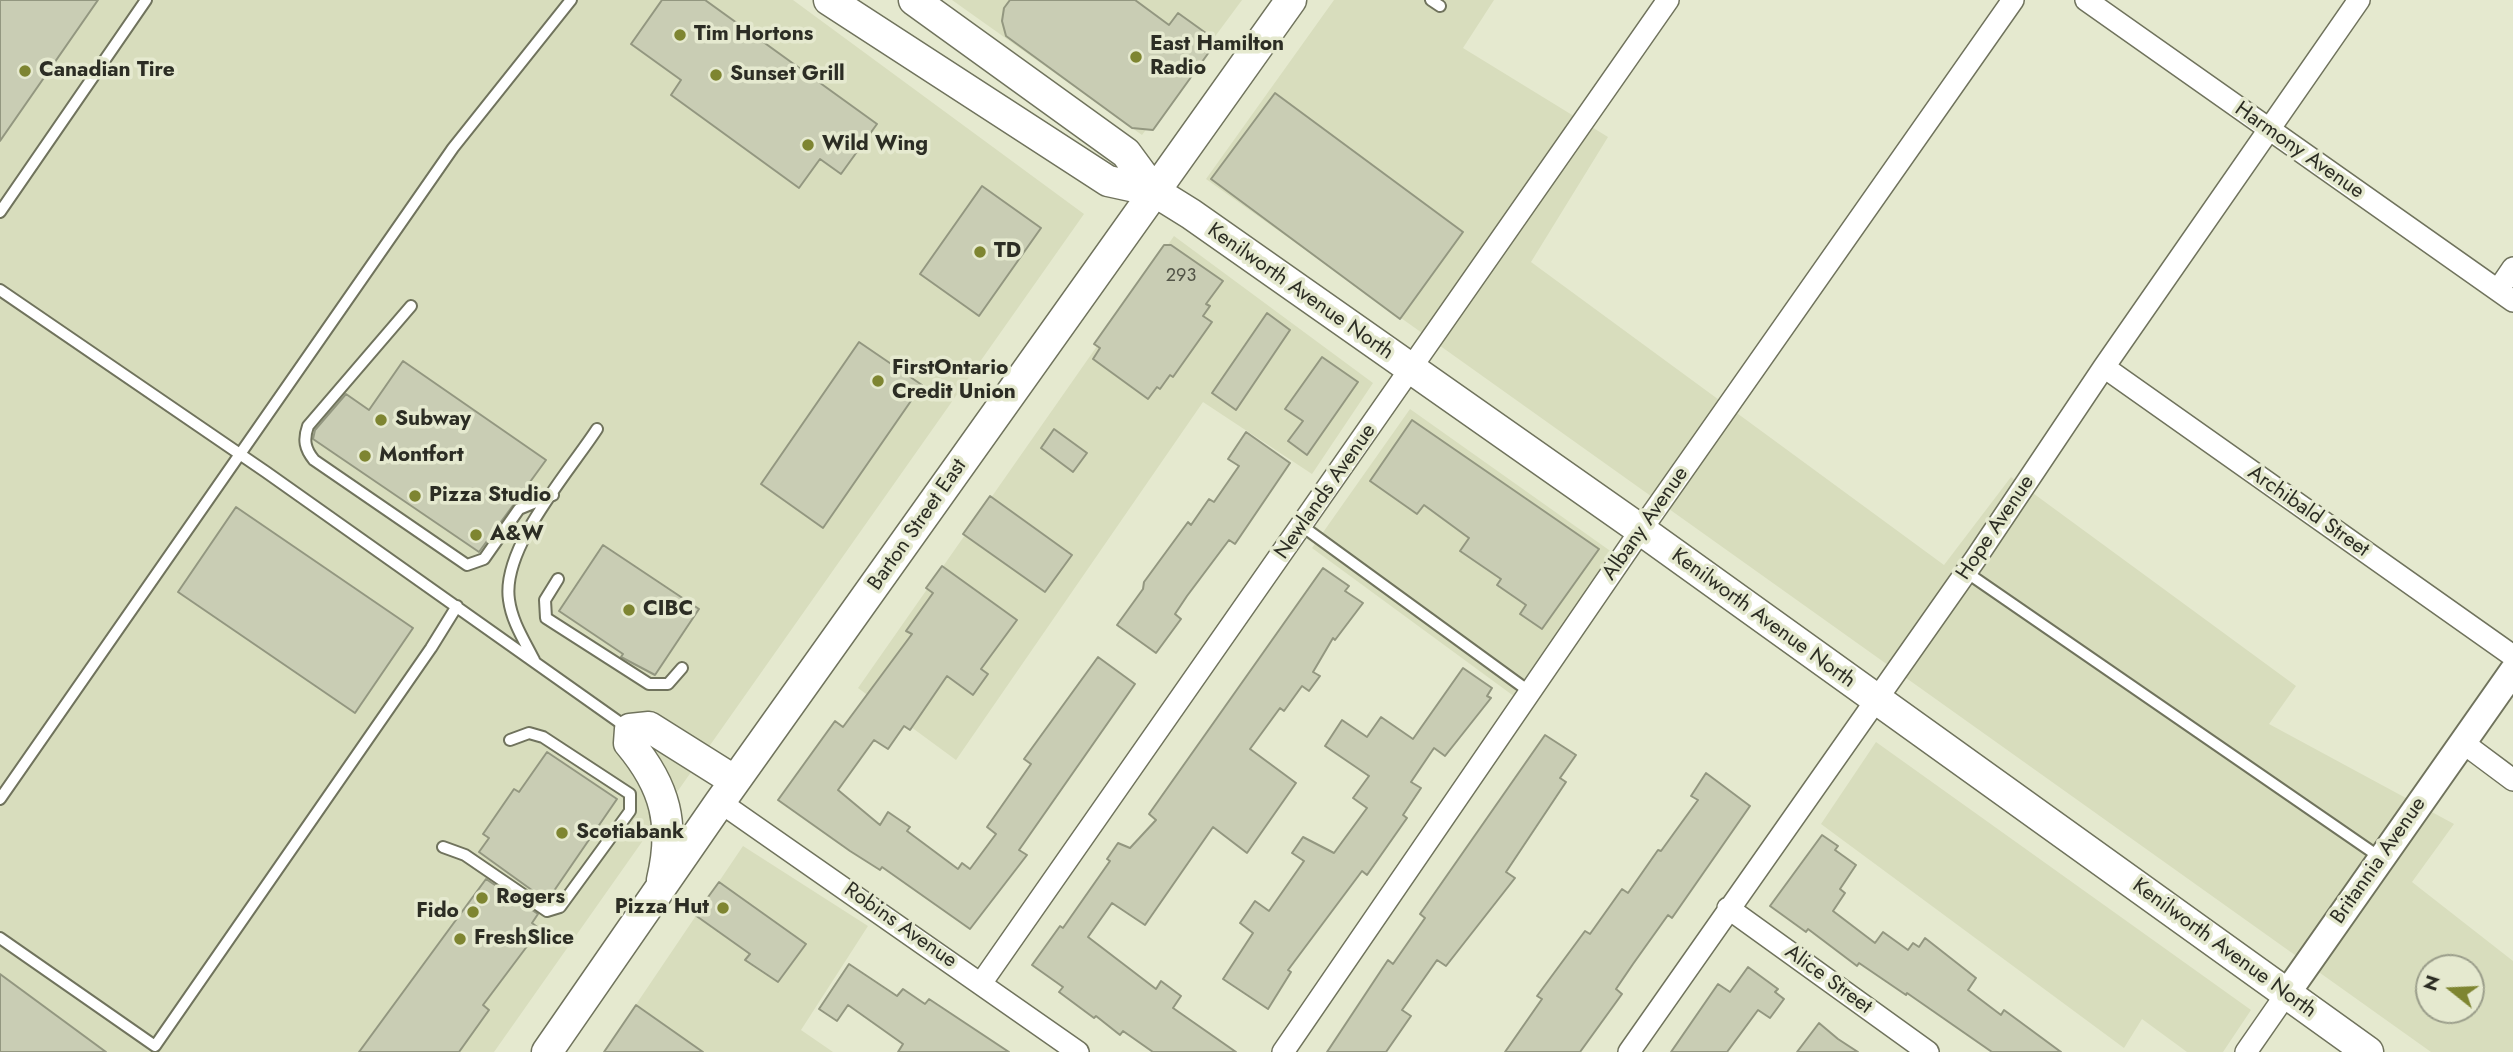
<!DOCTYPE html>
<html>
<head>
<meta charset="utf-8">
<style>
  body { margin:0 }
  #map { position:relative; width:2513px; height:1052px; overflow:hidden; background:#e5e9cf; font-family:Jost,sans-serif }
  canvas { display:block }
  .north { position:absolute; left:2415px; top:954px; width:70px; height:70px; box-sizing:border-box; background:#e5e9cf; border:2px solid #9b9e8b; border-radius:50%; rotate:288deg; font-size:19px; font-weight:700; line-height:28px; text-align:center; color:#2c2d24 }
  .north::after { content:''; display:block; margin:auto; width:24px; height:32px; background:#7e8531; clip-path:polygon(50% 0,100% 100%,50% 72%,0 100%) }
</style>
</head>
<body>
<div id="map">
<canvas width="2513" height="1052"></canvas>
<div class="north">N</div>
</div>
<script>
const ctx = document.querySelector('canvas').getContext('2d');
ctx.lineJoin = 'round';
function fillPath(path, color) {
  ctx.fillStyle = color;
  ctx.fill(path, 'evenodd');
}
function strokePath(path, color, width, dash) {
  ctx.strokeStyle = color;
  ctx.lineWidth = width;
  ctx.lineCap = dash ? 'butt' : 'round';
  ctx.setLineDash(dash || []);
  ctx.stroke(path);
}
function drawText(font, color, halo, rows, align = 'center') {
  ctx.font = font + ' Jost,sans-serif';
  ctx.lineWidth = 7;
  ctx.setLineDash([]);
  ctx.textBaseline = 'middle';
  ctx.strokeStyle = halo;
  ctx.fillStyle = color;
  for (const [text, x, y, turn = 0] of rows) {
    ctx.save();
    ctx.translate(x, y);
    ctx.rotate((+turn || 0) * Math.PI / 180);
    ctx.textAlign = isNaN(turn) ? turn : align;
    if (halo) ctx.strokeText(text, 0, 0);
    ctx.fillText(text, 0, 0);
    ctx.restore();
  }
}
fillPath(new Path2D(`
  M0 0H793L1084 214 494 1052H0Z
  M952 0H1242L1142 135Z
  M1334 0H1494L1463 48 1608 137 1531 262 1944 565 2011 477 2296 686 2269 724 2454 824 2412 882 2513 961V1052H2431L1206 179ZM2429 968H2471V1010H2429Z
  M1174 236 1373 383 1312 474 1203 402 956 760 858 688Z
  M1410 409 1616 555 1515 697 1312 548Z
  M1876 742 2251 1010 2223 1052H2187L2142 1019 2124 1048 1821 824Z
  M743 846 868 926 801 1030 833 1052H604Z`), '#d8ddbd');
const building = new Path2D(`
  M0 0H98L0 141Z
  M662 0H705L877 124 841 174 820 159 799 188 671 95 681 80 631 44Z
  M1010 0H1135L1169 25 1178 13 1217 41 1153 130 1132 128 1006 36 1002 21 1004 8Z
  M1275 93 1463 232 1400 319 1211 179Z
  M982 186 1041 228 979 316 920 274Z
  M1164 245H1171L1223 281 1206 304 1210 306 1203 316 1212 322 1173 377 1170 375 1160 389 1157 387 1148 399 1093 359 1100 348 1094 344Z
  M1267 313 1290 330 1236 410 1212 393Z
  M859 342 922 385 823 528 761 484Z
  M1322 357 1358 382 1307 455 1288 441 1303 421 1285 409Z
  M403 361 546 460 479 552 313 439 315 430 346 394 369 410Z
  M1412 420 1599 549 1542 629 1520 614 1526 605 1497 585 1501 579 1460 551 1469 538 1424 505 1417 514 1370 481Z
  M1054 429 1087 453 1073 472 1041 448Z
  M1246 432 1290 463 1235 544 1229 540 1187 596 1175 614 1181 619 1156 653 1117 625 1143 589 1144 582 1188 522 1191 525 1209 499 1214 502 1239 466 1228 459Z
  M990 496 1072 555 1045 592 963 534Z
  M236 507 413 628 355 713 178 592Z
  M603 545 699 609 655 675 621 657 623 654 559 611Z
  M942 566 1017 620 981 669 988 674 973 695 947 676 910 730 904 726 888 749 874 740 838 790 880 825 888 812 910 827 907 831 958 869 962 863 970 869 996 834 987 827 1031 764 1024 759 1098 657 1135 684 1019 850 1027 855 970 929 882 867 880 870 850 851 778 800 835 721 843 727 912 634 906 631 933 593 926 588Z
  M1323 568 1349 586 1345 591 1363 603 1335 640 1333 638 1313 672 1320 676 1309 691 1302 686 1284 711 1280 708 1250 749 1296 783 1247 853 1213 827 1145 925 1112 903 1088 937 1156 989 1161 981 1181 996 1173 1008 1236 1052H1153L1123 1031 1120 1035 1096 1016 1094 1018 1059 992 1063 987 1032 965 1060 926 1063 928 1110 861 1107 859 1118 843 1130 848 1156 820 1149 814Z
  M1463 668 1492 688 1487 696 1491 698 1445 756 1434 748 1411 782 1421 788 1403 815 1407 818 1367 875 1362 871 1288 970 1291 972 1268 1009 1223 979 1253 933 1240 923 1255 901 1269 911 1304 861 1292 853 1303 837 1334 853 1367 808 1353 798 1369 776 1325 746 1342 720 1367 737 1381 717 1413 739Z
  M1545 735 1576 755 1560 778 1566 782 1506 872 1515 878 1446 966 1437 960 1402 1010 1411 1016 1386 1052H1327L1388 960 1393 964 1425 918 1420 914Z
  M547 752 617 799 547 901 479 852 489 838 483 834 514 789 519 792Z
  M1706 773 1750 806 1672 918 1668 915 1633 964 1616 989 1622 994 1609 1012 1580 1052H1505L1542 999 1537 996 1585 931 1590 934 1622 889 1628 893 1658 850 1661 851 1698 800 1691 796Z
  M1822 835 1838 846 1835 850 1856 865 1840 889 1845 893 1833 911 1875 943 1883 932 1908 950 1913 943 1919 947 1925 938 1976 978 1968 990 2001 1015 2004 1010 2061 1052H1992L1907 993 1906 995 1859 963 1857 966 1808 929 1806 932 1770 906Z
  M486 879 538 914 532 923 540 929 483 1005 489 1010 459 1052H359Z
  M719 882 806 944 778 982 745 960 750 954 695 915Z
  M849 964 897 996 903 989 925 1004 929 999 1009 1052H898L903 1044 848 1005 837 1021 819 1009Z
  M1748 967 1778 989 1775 992 1784 999 1770 1018 1758 1010 1727 1052H1671L1718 984 1730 992Z
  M0 974 106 1052H0Z
  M636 1005 703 1052H604Z
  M1819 1023 1838 1039 1858 1052H1797Z`);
fillPath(building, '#c9cdb4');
strokePath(building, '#939780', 2);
const service = new Path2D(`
  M1431 0 1440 6
  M0 212 146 0
  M0 290 266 472 629 729
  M411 306 308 426C303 440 305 449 314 460L467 565 484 559 519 509 553 495
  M1302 526 1530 692
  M1966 572 2381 858
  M558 579 545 600 546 618 649 684H668L682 668
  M534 660C524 640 512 622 509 600 501 548 569 472 597 429
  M0 799 453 148 571 0
  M443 847 465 855 547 911 560 907 630 811V794L543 737 529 733 510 740
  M0 938 155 1046 431 648 457 606`);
const minor = new Path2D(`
  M2086 0 2513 301
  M2498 290 2513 268
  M2104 367 2513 656
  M2462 742 2513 780
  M720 802 1078 1052
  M1728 908 1928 1052
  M982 982 1668 0
  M1283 1052 1641 530 2013 0
  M1629 1052 1976 558 2104 367 2359 0
  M2246 1052 2287 993`);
const tertiary = new Path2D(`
  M2287 993 2513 671`);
const secondary = new Path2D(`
  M829 0 1108 181 1154 191 1191 214 1641 530 2368 1052
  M914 0 1126 153 1154 191
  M662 880C675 825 666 787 629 743L630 729 649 727 735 781
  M547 1052 720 802 1291 0`);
strokePath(service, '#70735d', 14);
strokePath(minor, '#70735d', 24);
strokePath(tertiary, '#70735d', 30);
strokePath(secondary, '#70735d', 33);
strokePath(service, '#fff', 10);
strokePath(minor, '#fff', 21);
strokePath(tertiary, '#fff', 26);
strokePath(secondary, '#fff', 30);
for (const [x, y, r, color] of [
  [680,35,7,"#7e8531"],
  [1136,57,7,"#7e8531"],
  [25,71,7,"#7e8531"],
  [716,75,7,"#7e8531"],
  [808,145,7,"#7e8531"],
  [980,252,7,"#7e8531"],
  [878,381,7,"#7e8531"],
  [381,420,7,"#7e8531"],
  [365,456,7,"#7e8531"],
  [415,496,7,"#7e8531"],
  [476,535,7,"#7e8531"],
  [629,610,7,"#7e8531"],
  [562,833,7,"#7e8531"],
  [482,898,7,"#7e8531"],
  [723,908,7,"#7e8531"],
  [473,912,7,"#7e8531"],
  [460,939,7,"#7e8531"]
]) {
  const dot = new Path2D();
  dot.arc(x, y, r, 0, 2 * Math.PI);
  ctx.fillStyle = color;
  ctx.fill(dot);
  strokePath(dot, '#e5e9cf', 2.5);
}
drawText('18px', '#535548', null, [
  ["293",1181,277]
]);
drawText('bold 21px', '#2c2d24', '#e5e9cf', [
  ["Tim Hortons",694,35],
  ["East Hamilton",1150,45],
  ["Radio",1150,69],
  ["Canadian Tire",39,71],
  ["Sunset Grill",730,75],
  ["Wild Wing",822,145],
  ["TD",994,252],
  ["FirstOntario",892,369],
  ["Credit Union",892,393],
  ["Subway",395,420],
  ["Montfort",379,456],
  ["Pizza Studio",429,496],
  ["A&W",490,535],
  ["CIBC",643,610],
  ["Scotiabank",576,833],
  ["Rogers",496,898],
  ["Pizza Hut",709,908,"right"],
  ["Fido",459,912,"right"],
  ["FreshSlice",474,939]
], 'left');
drawText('21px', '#2c2d24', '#e5e9cf', [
  ["Harmony Avenue",2299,151,35],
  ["Kenilworth Avenue North",1300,292,35],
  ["Newlands Avenue",1326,492,-55],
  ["Archibald Street",2308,512,35],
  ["Albany Avenue",1646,524,-55],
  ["Barton Street East",918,525,-55],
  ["Hope Avenue",1996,528,-56],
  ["Kenilworth Avenue North",1763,619,36],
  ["Britannia Avenue",2379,861,-55],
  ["Robins Avenue",900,926,35],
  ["Kenilworth Avenue North",2224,949,36],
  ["Alice Street",1828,980,36]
]);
</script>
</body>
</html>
